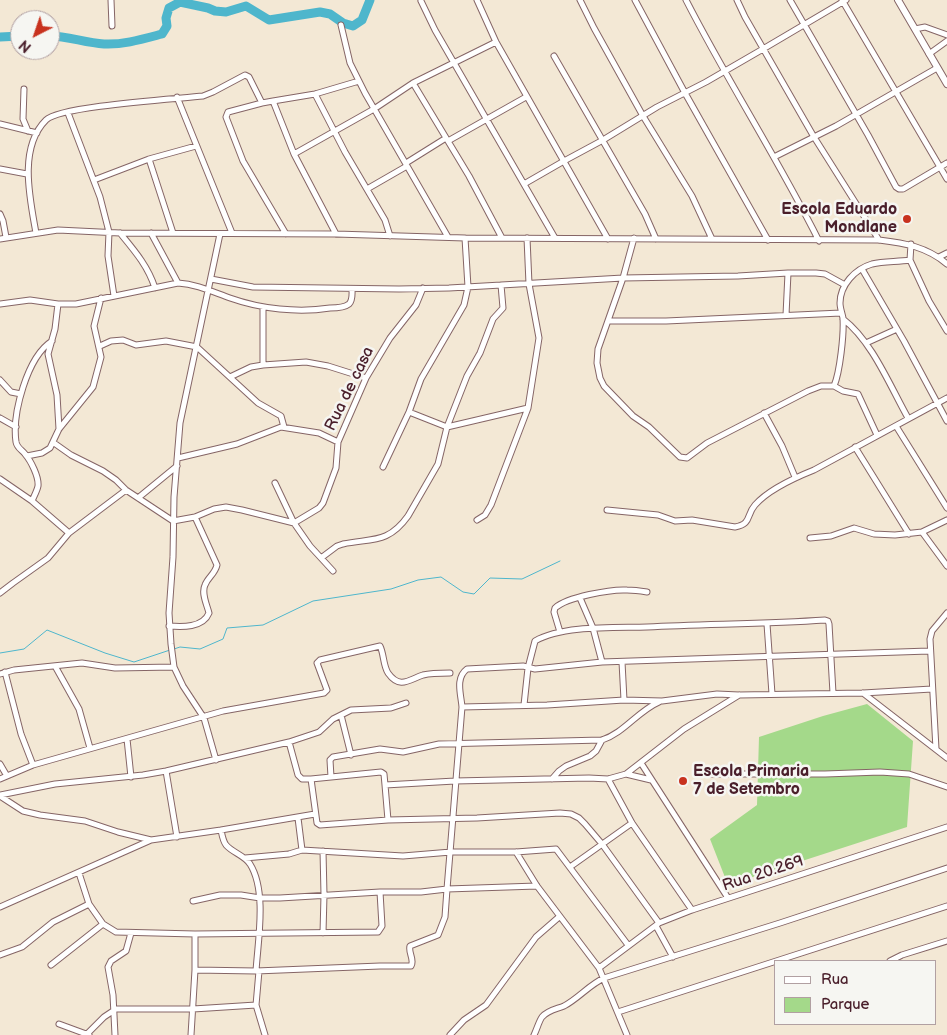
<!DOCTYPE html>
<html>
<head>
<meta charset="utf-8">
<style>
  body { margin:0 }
  #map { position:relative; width:947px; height:1035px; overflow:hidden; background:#f3e8d5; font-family:"Balsamiq Sans",sans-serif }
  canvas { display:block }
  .legend { position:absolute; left:774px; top:960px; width:162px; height:65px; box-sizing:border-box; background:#f6f6f2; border:1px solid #b1a0a2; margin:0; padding:6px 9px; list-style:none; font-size:15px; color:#4a1f2b }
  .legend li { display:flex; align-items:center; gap:10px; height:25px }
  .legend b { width:25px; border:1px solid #b1a0a2 }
  .north { position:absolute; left:10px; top:10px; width:50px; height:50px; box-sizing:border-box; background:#f6f6f2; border:1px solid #b1a0a2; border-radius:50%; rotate:221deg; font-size:14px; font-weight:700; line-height:20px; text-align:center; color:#4a1f2b }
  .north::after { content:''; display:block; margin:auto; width:18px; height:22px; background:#c8321e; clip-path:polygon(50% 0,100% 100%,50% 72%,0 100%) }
</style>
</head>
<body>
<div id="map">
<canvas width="947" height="1035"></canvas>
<ul class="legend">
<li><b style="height:6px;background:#fff"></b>Rua</li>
<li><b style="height:14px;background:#a4d98a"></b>Parque</li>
</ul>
<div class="north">N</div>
</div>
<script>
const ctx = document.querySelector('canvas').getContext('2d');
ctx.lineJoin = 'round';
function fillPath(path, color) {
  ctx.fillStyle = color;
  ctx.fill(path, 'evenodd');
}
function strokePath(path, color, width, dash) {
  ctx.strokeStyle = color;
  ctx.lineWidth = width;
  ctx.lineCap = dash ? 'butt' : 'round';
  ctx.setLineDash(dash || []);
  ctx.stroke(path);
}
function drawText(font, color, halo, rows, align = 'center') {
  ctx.font = font + ' "Balsamiq Sans",sans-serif';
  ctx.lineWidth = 5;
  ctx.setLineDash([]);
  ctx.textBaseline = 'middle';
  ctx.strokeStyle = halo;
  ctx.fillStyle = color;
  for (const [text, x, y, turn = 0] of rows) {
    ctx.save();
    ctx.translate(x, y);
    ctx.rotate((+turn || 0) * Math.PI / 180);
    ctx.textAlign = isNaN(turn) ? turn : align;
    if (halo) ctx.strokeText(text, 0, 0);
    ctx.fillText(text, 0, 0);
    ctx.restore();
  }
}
fillPath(new Path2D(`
  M867 704 913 741 907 827 728 885 710 839 757 805 759 737 823 716Z`), '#a4d98a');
strokePath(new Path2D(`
  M174 649 180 647 200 649 223 639 227 628 263 625 313 601 391 589 418 580 441 577 463 592 474 594 490 578 522 579 560 561
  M0 653 24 649 47 630 105 653 134 662 170 650`), '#4eb6cc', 1);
strokePath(new Path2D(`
  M50 36C68 36 85 43 104 44 123 45 143 39 162 34L167 26 166 18 169 8 180 2 208 8 215 11 226 12 246 6 269 20 320 12 330 14 343 23 353 26 362 20 370 0
  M0 37 20 36`), '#4eb6cc', 9);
const minor = new Path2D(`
  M111 0 112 26
  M477 0 496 42 608 239
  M580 0 594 28 643 116 692 196 712 239
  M635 0 685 93 768 240
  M686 0C728 82 778 159 819 241
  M737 0 745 17 814 137 879 240
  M790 0 868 135 896 187 899 189H903L947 163
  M842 0 947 179
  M421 1 435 30 555 238
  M341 25 350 63 365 93 448 237
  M915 29 925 27 947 35
  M929 54 947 41
  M554 56 645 214 656 239
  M413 83 469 176 502 238
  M24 89 23 119 28 131
  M315 94 345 152 385 220 390 236
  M177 97 232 233
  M273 101 315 94 359 81
  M262 103 228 112 226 117 243 161 286 234
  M68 113 100 197 109 232 108 256 114 296
  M0 124 37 133
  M448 141 526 97
  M294 154 374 109 413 83 496 42
  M774 157 836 126 937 68
  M149 159 173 233
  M406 163 446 138
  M0 169 27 174
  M94 180 149 159 196 146
  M524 184 564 161 603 140 657 107 706 82 763 49 846 0
  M367 189 407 166
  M0 214 3 221 6 237
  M36 233C30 199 18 148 46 120 60 106 177 99 203 96L213 92 245 75 249 77 262 103 273 101 294 154 336 234
  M120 233C134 250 148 266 155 288
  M151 233 178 283
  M634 238 623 278 598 349 597 363 600 378 604 386 633 416 649 427 680 457 687 458 707 443 808 391 821 386H834C840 372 844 334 843 318 842 313 840 308 840 303 840 285 855 269 872 264 884 261 897 262 910 260
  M0 239 58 230 120 233 336 234 465 238 879 240C905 243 927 247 947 264
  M911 244 910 260 929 301 947 331
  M939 257 947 253
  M862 269 904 341 947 421
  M211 279 253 287 399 289 449 288 623 278 738 276 788 273H816L825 274 845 285
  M0 304 30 300 58 304H76L178 283C197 284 213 292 230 298 261 309 298 313 330 308 336 308 344 308 349 304 353 300 352 294 352 289
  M58 304 55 329 48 354 57 395 59 429
  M786 315 788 273
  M843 319C872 341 890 386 908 418
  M609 321H666L841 313
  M866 343 897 329
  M100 346 111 341 123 340 136 345 166 341 197 347 258 403 281 416 284 427
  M263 365V307
  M230 377 251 367 263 365 306 362 328 366 366 378
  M0 380 11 392 21 394
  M834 386 843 391 858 394 877 435
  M409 412 447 427 528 408
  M764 413 782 446 795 477
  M0 418 16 427
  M896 426 947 508
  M54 443 71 455 103 471 116 480 126 490 173 521 195 517 214 509 226 507 242 510 294 523 319 508 323 503 336 468 338 442 366 378 390 338 416 305 423 288
  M855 447 909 534
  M27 456 42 453 50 448 59 429 93 387 101 357 94 326 101 298
  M178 458 237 444 281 427 319 433 338 442
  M383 467 409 412 421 379 464 305 468 287 465 238
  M0 479 32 501 69 533
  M275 483 294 523 310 546 333 571
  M138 498 177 466
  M32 501C34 496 37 491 38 486 39 477 31 461 25 454 22 450 17 448 16 442 12 414 27 357 52 341
  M607 510 658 515 675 521 692 520 735 527C752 524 746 515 755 505 769 489 794 478 814 470L947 398
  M477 520 485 515 491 505 528 408 539 338 529 284 527 238
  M922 532 947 566
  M810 538 831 536 854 528 874 534 895 535 922 532 947 520
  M321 558 337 546 343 544C372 538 388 544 408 516L438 464 447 427 467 376 480 353 493 319 503 308 501 285
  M0 593 13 583 48 558 69 533 126 490
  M580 598 593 628 602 662
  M767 624 772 694
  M169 626C182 627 203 628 209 613 207 605 201 593 205 585 208 577 215 574 217 565L195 517
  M560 632 554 612 555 608C567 597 611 589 627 590 634 590 641 591 647 592
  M622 662 624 700
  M55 666 79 709 90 748
  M5 672 21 734 33 765
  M0 674 14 670 82 663 115 668 174 667
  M863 693 947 758
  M524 705 528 668 535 641C563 625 615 628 647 627 707 624 766 624 825 620L828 621 829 624 833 693
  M462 707 547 705 624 700 662 701 717 694 739 695 863 693 932 689
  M341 715 351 755
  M127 739 131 777
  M289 742 319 732 333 719 351 710 391 708 406 703
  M936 749 930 639 932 631 947 613
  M216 760 204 718 183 686 174 667 171 644 169 613 173 557 174 497 180 423 220 234
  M641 763 728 898
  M0 764 7 776
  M166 771 177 837
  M626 774 651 780
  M708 774H825L880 772 909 774 947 787
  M331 777 330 760 333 757 380 749 403 752 439 744 602 740C624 733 638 711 659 702
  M0 779 33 765 223 711 324 693 327 690 317 663 320 660 380 646C384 654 383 665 388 673 400 690 410 679 423 675 431 673 441 673 450 673
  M552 779 559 771 566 766 590 756 596 751 602 740
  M608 779 632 823 692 910
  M385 785 388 820
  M0 795 55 784 143 775 166 771 289 742 298 775 302 779H311
  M0 796 23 811 40 815 85 821 118 832 151 840
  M298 818 302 850 403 856 451 852H516L556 849 628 945
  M221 830C222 835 223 841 226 845 233 853 244 855 250 864 267 891 258 940 256 971
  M516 852 537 886 599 968 627 1035
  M245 858 289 854 302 850
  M570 867 632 823
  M79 873 89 904 103 924 116 932 195 934 378 932 382 926 380 892
  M193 901 220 895H241L260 898H280L380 892H421L447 889 462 707C461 694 455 678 467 669L523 666 535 669 602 662 929 651
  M0 907 151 840 221 830 315 814
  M659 923 602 844 585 824 579 818 571 814 560 813 477 818 388 820 320 825 317 823 311 779 381 772 384 774 385 785 455 781 589 778 608 779 626 774 684 729 739 695
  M656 926 673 957
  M323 933 324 895 323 851
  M0 955 22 947 53 922 89 904
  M890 961 902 955 947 941
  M51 965 103 924
  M599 968 659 923 692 910 947 827
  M195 970 256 971 380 966H411C415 960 408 953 410 946L438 935 445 917 447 889 537 886
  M259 971 256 1005 265 1035
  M618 1012 947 906
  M59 1024 89 1035
  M86 1035 104 1017 116 1009H193L256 1005
  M115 1035 113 995 108 967 111 961 126 951 131 933
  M191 1035 195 970V934
  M450 1035 464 1020 486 1005 536 937 559 917
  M534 1035C537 1029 539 1021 542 1017 548 1010 557 1009 564 1006 579 998 589 985 604 978L780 923 947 868`);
const tertiary = new Path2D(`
  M898 0 947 84`);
strokePath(minor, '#856566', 7);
strokePath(tertiary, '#856566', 8);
strokePath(minor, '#fff', 5);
strokePath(tertiary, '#fff', 6);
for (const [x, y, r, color] of [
  [907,219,5,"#c8321e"],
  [683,781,5,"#c8321e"]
]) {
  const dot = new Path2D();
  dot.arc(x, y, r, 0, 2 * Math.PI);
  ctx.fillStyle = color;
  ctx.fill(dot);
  strokePath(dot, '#f6f6f2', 2);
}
drawText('bold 16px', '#4a1f2b', '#f6f6f2', [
  ["Escola Eduardo",897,210],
  ["Mondlane",897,228],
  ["Escola Primaria",693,772,"left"],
  ["7 de Setembro",693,790,"left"]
], 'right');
drawText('16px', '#4a1f2b', '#f6f6f2', [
  ["Rua de casa",350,389,-64],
  ["Rua 20.269",763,874,-18]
]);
</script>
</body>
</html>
